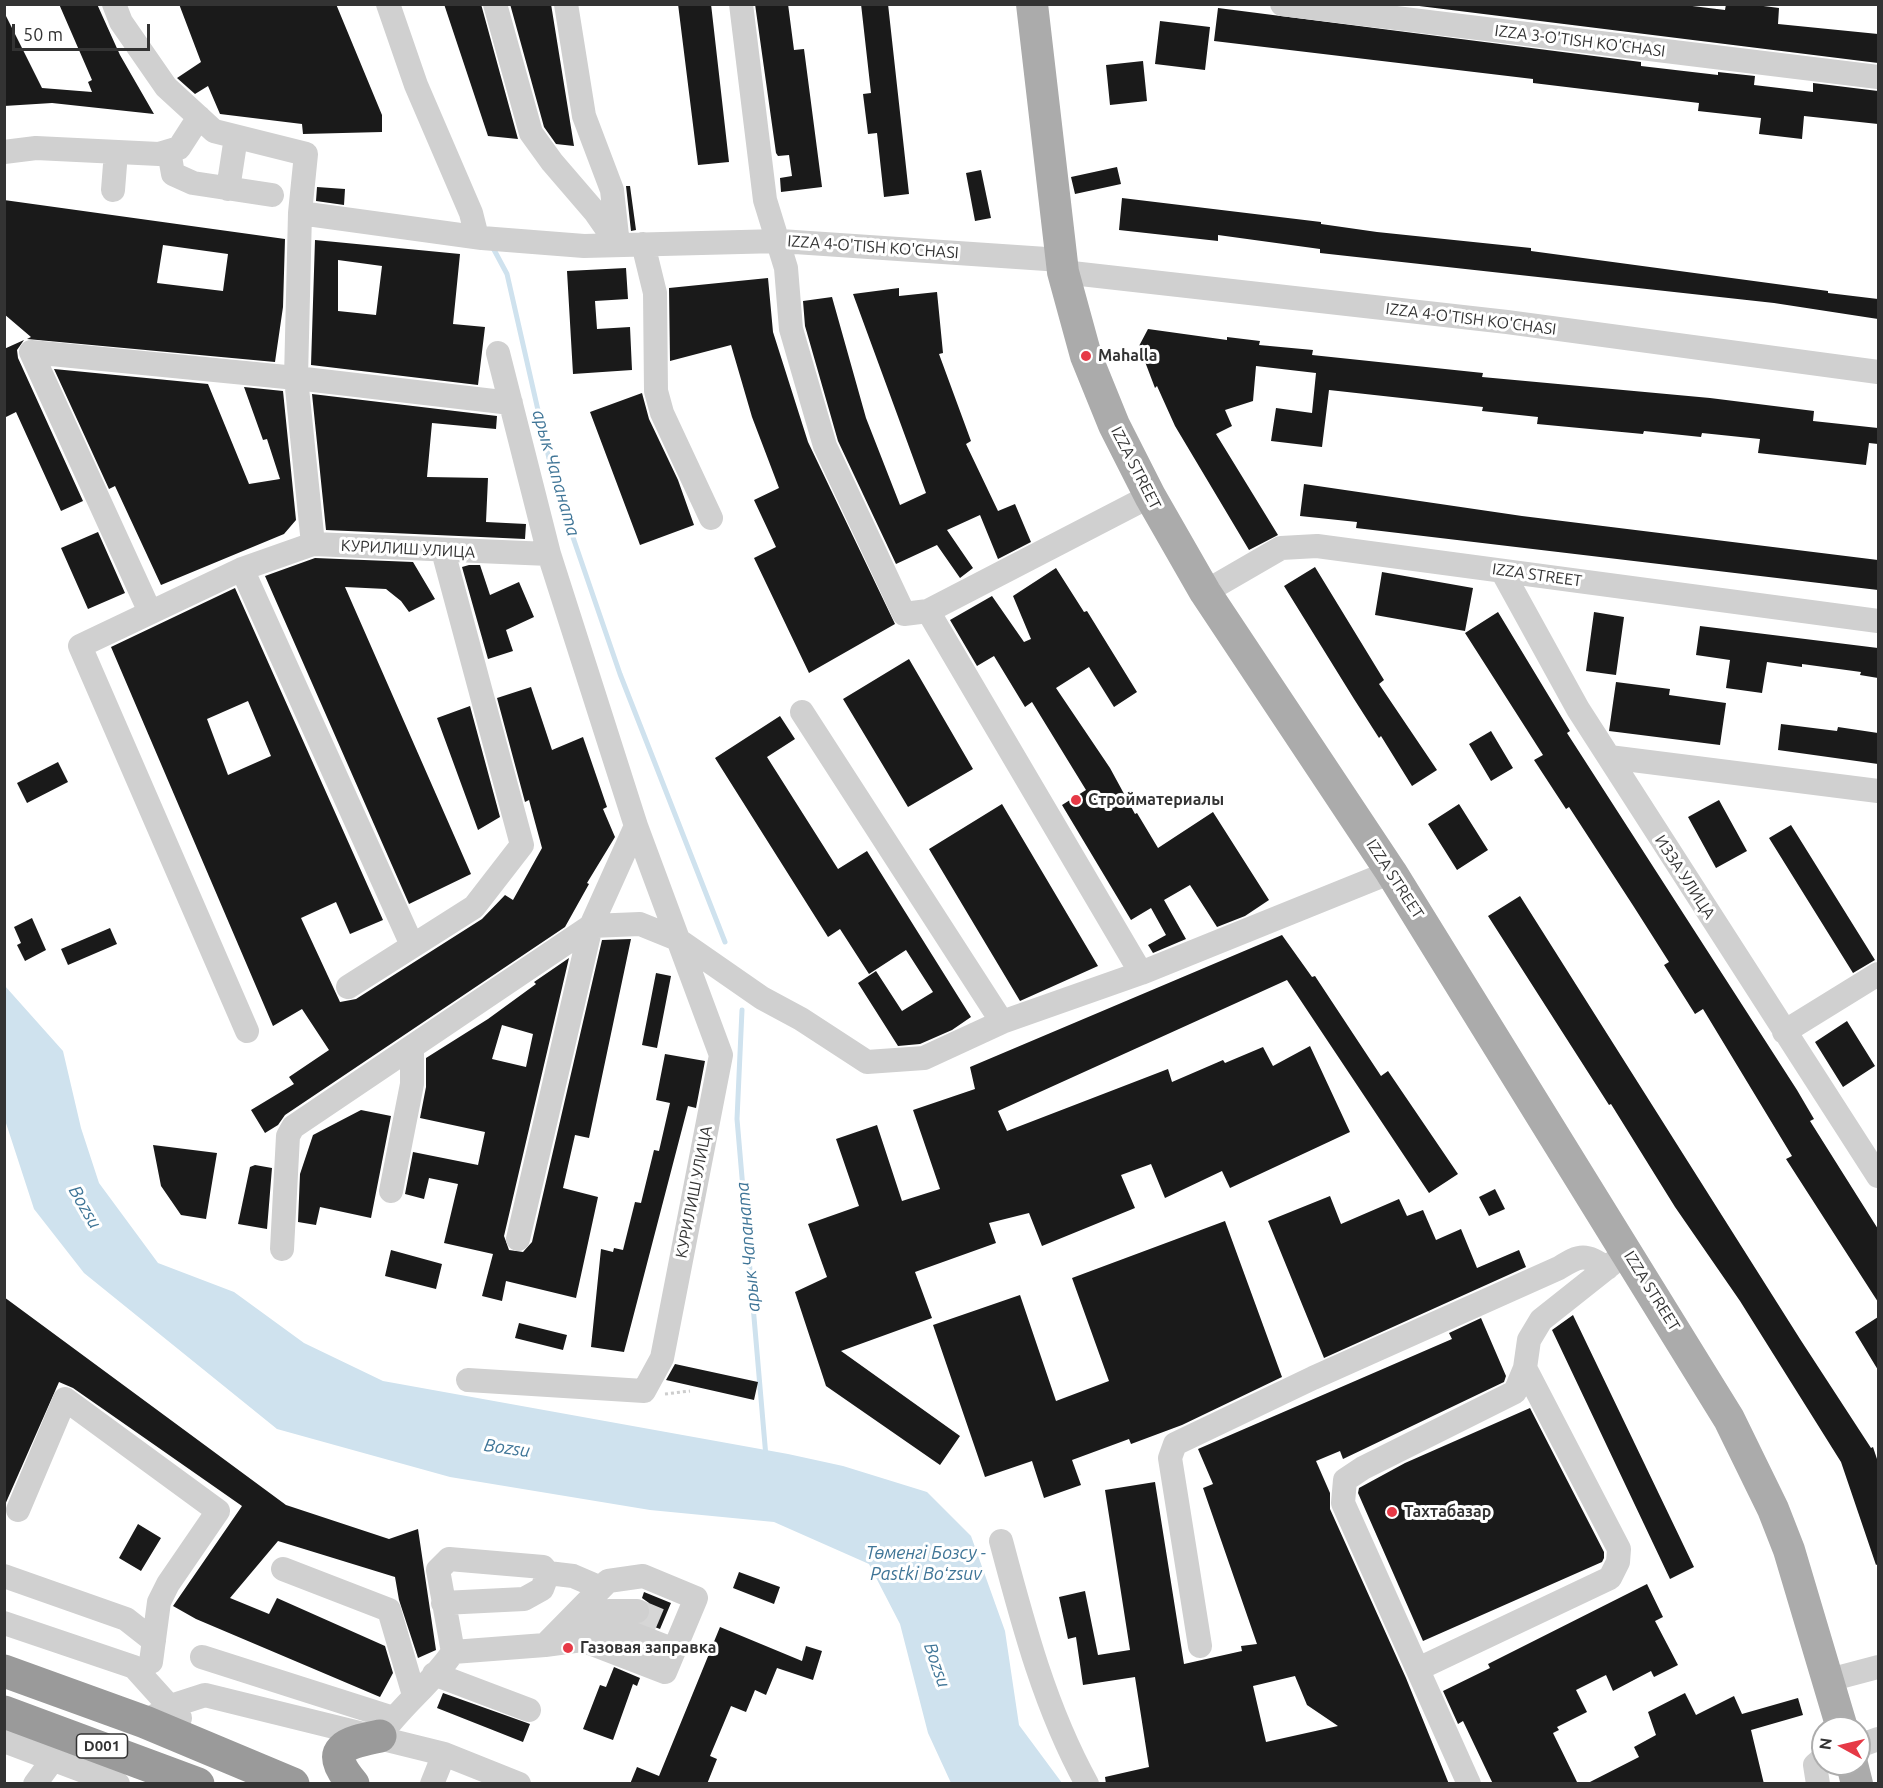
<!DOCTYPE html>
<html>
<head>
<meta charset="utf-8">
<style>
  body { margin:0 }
  #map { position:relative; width:1883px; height:1788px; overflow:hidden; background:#fff; font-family:Ubuntu,sans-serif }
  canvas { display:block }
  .frame { position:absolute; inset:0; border:6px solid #333; pointer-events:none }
  .north { position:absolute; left:1811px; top:1716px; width:60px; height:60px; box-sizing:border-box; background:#fff; border:2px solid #adadad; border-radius:50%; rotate:278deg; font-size:16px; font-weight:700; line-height:24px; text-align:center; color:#333 }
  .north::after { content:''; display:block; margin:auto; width:21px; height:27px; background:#e63946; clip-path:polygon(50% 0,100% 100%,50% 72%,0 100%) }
  .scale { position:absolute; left:12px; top:24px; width:138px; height:27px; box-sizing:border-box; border:3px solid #333; border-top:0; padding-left:8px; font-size:18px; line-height:21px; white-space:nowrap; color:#333; -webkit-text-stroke:4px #fff; paint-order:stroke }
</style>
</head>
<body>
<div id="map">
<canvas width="1883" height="1788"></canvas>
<div class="frame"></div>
<div class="north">N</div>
<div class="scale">50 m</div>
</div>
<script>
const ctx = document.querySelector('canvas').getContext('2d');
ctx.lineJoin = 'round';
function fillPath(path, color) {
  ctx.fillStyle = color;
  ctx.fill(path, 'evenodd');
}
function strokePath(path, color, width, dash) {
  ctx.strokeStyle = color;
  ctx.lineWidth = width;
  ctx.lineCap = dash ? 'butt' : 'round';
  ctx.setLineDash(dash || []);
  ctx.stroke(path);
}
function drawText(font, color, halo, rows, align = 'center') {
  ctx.font = font + ' Ubuntu,sans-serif';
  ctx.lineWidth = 6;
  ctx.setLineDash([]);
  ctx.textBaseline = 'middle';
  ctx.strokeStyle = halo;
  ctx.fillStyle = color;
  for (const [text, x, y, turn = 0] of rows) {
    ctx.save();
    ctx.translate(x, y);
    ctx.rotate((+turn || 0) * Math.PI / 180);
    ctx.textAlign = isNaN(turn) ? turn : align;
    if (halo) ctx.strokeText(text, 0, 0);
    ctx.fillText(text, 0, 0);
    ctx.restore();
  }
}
fillPath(new Path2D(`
  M5 986 63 1051 81 1128 99 1183 158 1263 234 1292 304 1343 383 1381 788 1454 843 1466 927 1492 971 1536 1005 1631 1019 1725 1062 1783H951L928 1733 900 1624 869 1564 774 1522 650 1510 450 1477 277 1429 84 1273 34 1209 5 1120Z`), '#cfe2ee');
strokePath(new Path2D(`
  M492 246 507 274 555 485 620 674 725 942
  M742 1010 737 1119 766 1457`), '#cfe2ee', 5);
fillPath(new Path2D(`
  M59 4H97L120 55 154 114 52 103 4 106V12L42 88 92 92 88 82 92 80Z
  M179 4H336L382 115V132L303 134 302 124 220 114 208 86 195 94 177 78 201 62Z
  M444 4H481L518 139 488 136Z
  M510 4H551L574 146 556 144 544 127Z
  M678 4H711L729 162 698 165Z
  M755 4H788L794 50 804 49 822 187 781 192 780 178 792 176 789 155 778 156 776 153Z
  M861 4H888L909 194 884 197 877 133 868 134 863 94 871 93Z
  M1403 4H1676L1725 10 1726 4H1748L1779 8 1778 24 1878 34V63Z
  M1218 8 1641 62V66L1718 75V72L1755 76 1754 85 1813 92V83L1878 91V124L1804 116 1802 139 1759 134 1761 118 1698 111 1699 103 1533 83V79L1214 41Z
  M1160 21 1210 27 1205 70 1155 64Z
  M1143 61 1147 101 1110 105 1106 65Z
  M1117 167 1121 184 1075 194 1071 177Z
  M981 170 991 218 975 221 966 173Z
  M626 186H630L636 230 631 231Z
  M317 187 345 189 344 205 316 201Z
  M1122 198 1321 222V224L1377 232 1531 248V251L1828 291V293L1878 299V319L1774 303 1320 253V249L1218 235V241L1119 230Z
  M4 200 285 239 283 307 275 362 27 339 31 337 4 314ZM163 245 228 254 223 291 157 283Z
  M315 240 460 254 453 324 485 327 478 385 311 365ZM338 260 382 266 376 315 338 311Z
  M626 268 628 299 595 301 597 329 630 327 632 370 573 374 567 271Z
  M768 278 773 332 808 442 895 624 809 673 754 558 776 547 754 500 779 488 752 417 731 345 670 361 669 288Z
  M899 288V296L937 292 943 353 939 354 971 441 966 444 998 511 1015 504 1031 542 998 559 980 515 947 530 973 568 960 578 937 545 896 564 838 441 805 326 803 301 832 297 866 418 900 505 926 493 853 294Z
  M1148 329 1227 340V337L1260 341 1259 345 1313 350 1312 355 1483 373 1482 377 1710 398 1814 411 1813 421 1878 428V444L1869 443 1866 465 1758 453 1760 439 1702 433 1701 437 1644 431 1643 434 1537 424 1538 417 1482 411 1483 407 1329 390 1322 447 1271 441 1276 408 1312 413 1316 373 1256 366 1253 401 1225 410 1232 426 1216 434 1278 535 1249 550 1175 426 1157 386 1155 388 1139 346Z
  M24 340 17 350 18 358 83 501 61 511 16 412 4 418V349Z
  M54 369 208 384 249 484 280 479 267 439 263 440 244 387 283 391 296 520 284 534 161 585 115 486 109 489Z
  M642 393 649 419 678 480 694 525 640 545 590 412Z
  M312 394 497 416 496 429 432 423 427 477 488 478 486 522 526 524 525 539 326 530Z
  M1304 484 1522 516 1878 560V590L1356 528 1357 522 1300 516Z
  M98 532 125 593 88 609 61 548Z
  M315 558 413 562 435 599 409 612 401 601 386 589 345 587 471 874 409 904 265 576Z
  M469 565H480L490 595 519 582 534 617 506 630 513 651 488 659 462 567Z
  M1315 567 1384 680 1379 684 1437 770 1412 786 1381 736 1379 738 1354 699 1284 586Z
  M1056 568 1084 612 1087 611 1137 692 1114 707 1089 667 1056 688 1110 768 1135 814 1137 813 1158 848 1213 812 1269 900 1245 916 1217 927 1190 885 1164 900 1186 939 1153 953 1148 945 1166 935 1151 908 1131 920 1062 805 1086 790 1032 702 1025 707 994 656 977 666 950 620 992 596 1024 642 1031 639 1013 596Z
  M1382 572 1473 588 1465 631 1375 615Z
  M235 588 383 920 350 934 336 902 301 918 340 1002 356 999 482 919 505 895 513 900 542 848 529 800 525 802 497 698 531 687 552 750 583 737 607 807 603 809 615 837 587 883 589 884 565 927 285 1115 278 1125 265 1133 251 1110 294 1084 289 1077 329 1050 302 1009 273 1026 111 647ZM248 701 271 756 228 775 207 719Z
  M1498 612 1570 731 1567 733 1797 1090 1814 1119 1810 1121 1878 1229V1302L1786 1159 1792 1156 1703 1009 1695 1014 1664 965 1669 962 1634 907 1569 807 1566 809 1534 760 1543 755 1465 633Z
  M1594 612 1624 617 1616 675 1586 671Z
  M1700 626 1878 648V678L1860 675 1861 672 1802 664V667L1767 662 1762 693 1726 688 1730 660 1696 655Z
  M909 659 973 769 908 807 843 699Z
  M1616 682 1670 689 1669 695 1726 703 1720 745 1609 731Z
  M470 706 500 817 478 830 437 718Z
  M780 716 795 739 767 757 838 869 867 851 971 1017 952 1030 920 1044 898 1046 858 983 876 971 902 1011 933 992 906 950 869 974 840 929 828 937 715 758Z
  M1781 724 1837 731 1838 727 1878 733V764L1778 750Z
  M1491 731 1513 768 1491 781 1469 744Z
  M58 762 68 782 27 803 17 783Z
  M1719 800 1747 851 1716 868 1688 817Z
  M1002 804 1098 966 1020 1001 929 849Z
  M1459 804 1488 850 1457 870 1428 824Z
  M1791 825 1875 960 1853 973 1769 838Z
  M1520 896 1800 1339 1871 1448 1873 1447 1878 1462V1564L1876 1565 1841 1462 1740 1301 1675 1207 1611 1104 1609 1105 1488 916Z
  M32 918 46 950 25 961 17 945 21 943 14 927Z
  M110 928 117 944 68 965 61 949Z
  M1282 935 1312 977 1315 976 1381 1076 1388 1071 1458 1174 1429 1193 1287 980 998 1111 1007 1131 1168 1069 1172 1082 1223 1060 1225 1063 1263 1047 1273 1066 1310 1046 1350 1132 1230 1188 1222 1171 1165 1198 1151 1164 1121 1175 1135 1208 1042 1246 1029 1213 989 1223 996 1243 915 1272 932 1318 841 1351 960 1436 940 1465 826 1386 795 1292 827 1277 808 1224 859 1206 836 1139 877 1125 902 1201 940 1189 913 1110 975 1089 970 1067Z
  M631 939 589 1138 575 1135 563 1188 598 1197 576 1298 506 1281 502 1301 482 1296 493 1254 444 1243 458 1184 429 1178 424 1199 405 1194 413 1152 478 1165 485 1132 420 1118 426 1087V1058L488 1019 536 984 534 982 569 958 504 1236 509 1250 523 1252 532 1242 602 940ZM502 1025 533 1034 526 1067 492 1059Z
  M656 973 671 976 657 1048 642 1045Z
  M1847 1021 1875 1066 1843 1087 1815 1042Z
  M665 1054 705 1061 696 1108 688 1106 624 1352 591 1347 601 1249 613 1252 614 1248 623 1250 635 1202 641 1203 654 1150 659 1151 670 1103 656 1100Z
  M361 1110 391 1116 371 1218 320 1207 316 1225 298 1222 300 1174 313 1135Z
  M153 1145 217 1153 206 1219 181 1215 161 1186Z
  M255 1165 272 1168 267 1229 238 1224 250 1167Z
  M1495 1189 1505 1209 1489 1216 1479 1197Z
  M1330 1196 1341 1224 1399 1199 1407 1216 1423 1210 1436 1240 1461 1229 1477 1268 1519 1250 1526 1267 1324 1358 1268 1221Z
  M1225 1221 1282 1377 1182 1425 1131 1444 1129 1439 1072 1460 1081 1485 1044 1498 1032 1461 985 1477 933 1325 1020 1295 1056 1401 1109 1381 1072 1278Z
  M391 1250 442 1264 436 1289 385 1276Z
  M4 1297 286 1505 389 1539 418 1529 436 1650 418 1658 399 1600 395 1577 278 1541 230 1598 269 1614 277 1598 385 1646 393 1673 380 1697 196 1619 173 1606 242 1506 73 1388 59 1382 4 1507Z
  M1573 1315 1694 1567 1670 1579 1552 1330Z
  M1878 1317V1370L1855 1332Z
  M1481 1318 1506 1376 1504 1382 1343 1459 1340 1451 1316 1461 1330 1493V1509L1406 1678 1449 1784H1106L1105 1777 1149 1767 1135 1677 1083 1685 1076 1637 1068 1639 1059 1597 1085 1591 1098 1655 1130 1650 1105 1490 1155 1482 1184 1664 1242 1651 1241 1646 1257 1644 1203 1488 1213 1484 1198 1449 1452 1339 1449 1333ZM1295 1676 1307 1705 1338 1726 1266 1742 1253 1686Z
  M519 1323 567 1335 563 1350 515 1338Z
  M675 1364 758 1382 754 1400 666 1380Z
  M1530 1408 1604 1552V1558L1602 1562 1423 1641 1358 1493 1359 1488 1405 1463Z
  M138 1524 161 1538 141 1571 119 1558Z
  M739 1572 780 1587 774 1604 733 1588Z
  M1647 1584 1663 1617 1655 1621 1678 1665 1654 1677 1651 1671 1613 1691 1606 1675 1576 1690 1587 1712 1557 1727 1559 1730 1553 1733 1578 1784H1493L1463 1721 1458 1724 1443 1691 1490 1668 1488 1664Z
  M644 1592 671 1603 660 1629 644 1623 651 1610 649 1603 642 1598Z
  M720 1627 802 1661 806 1646 822 1651 813 1680 777 1668 766 1695 755 1690 746 1712 731 1706 710 1756 717 1759 707 1784H630L637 1767 659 1776Z
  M614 1667 640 1678 637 1686 633 1684 613 1740 583 1729 600 1685 606 1687Z
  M443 1693 530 1724 523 1742 437 1708Z
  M1685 1693 1696 1715 1734 1696 1742 1714 1798 1698 1803 1715 1751 1730 1764 1784H1586L1639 1757 1634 1747 1656 1735 1648 1712Z`), '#1a1a1a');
strokePath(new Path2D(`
  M637 1611 663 1622`), '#d6d6d6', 24, [24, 12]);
strokePath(new Path2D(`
  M665 1394 690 1391`), '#cdcdcd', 3, [3, 3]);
strokePath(new Path2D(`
  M114 4 121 22 166 87 214 131 306 154 300 213 296 378 313 544 549 554 636 826 721 1055 662 1358 644 1391 468 1380
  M388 4 416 85 471 213 477 237
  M495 4 531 133 552 162 595 212 618 245 612 190 584 116 566 4
  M741 4 765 200 786 268 791 329 825 446 904 614 928 611 1150 496
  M1282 4 1878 77
  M169 151 173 174 193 183 272 195
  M4 152 36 148 159 154 179 148 199 117
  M228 189 236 137
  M113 190 116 152
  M300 213 482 238 584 246 780 241 1061 260
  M643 244 655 293 656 391 662 413 711 518
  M1063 272 1507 322 1878 372
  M31 352 296 378 511 403
  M31 352 150 612
  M498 353 549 554
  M242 569 412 945
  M1502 571 1578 709 1878 1176
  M1205 592 1281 548 1317 546 1878 621
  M928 611 1141 973
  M802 712 1002 1022
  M1609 757 1878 791
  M591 926 640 924 677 939 762 998 801 1019 867 1062 924 1058 1002 1022 1141 973 1391 872
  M348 987 474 907 522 845 443 551
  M247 1031 80 646 242 569 313 544
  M1784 1032 1878 974
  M391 1191 412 1084V1047
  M518 1239 591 926 636 826
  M282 1249 288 1136 293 1127 591 926
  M18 1510 65 1399 218 1511 168 1584 159 1602 151 1662
  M1001 1541C1023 1624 1045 1708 1087 1784
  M283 1569 389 1610 414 1695
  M548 1573 573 1576 601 1588
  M4 1576 126 1619 154 1641
  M443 1603 524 1599 542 1589 548 1573 543 1567 449 1559 438 1570 453 1652
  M4 1623 134 1667 180 1718
  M583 1638 609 1611H637
  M545 1645 608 1581 643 1576 696 1598 665 1672 582 1640
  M1200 1646 1170 1458 1175 1444 1313 1378 1559 1268C1581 1254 1585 1254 1607 1268
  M202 1657 393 1718
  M1418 1669 1610 1578 1618 1562 1619 1549 1525 1368
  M434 1674 529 1710
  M1829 1680 1878 1667
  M145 1722 171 1706 205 1695 444 1754 519 1784
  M380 1736C401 1706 432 1683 453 1652L545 1645 582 1640 607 1631 628 1632 674 1650
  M4 1741 118 1784
  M1859 1746 1878 1739
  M35 1784 54 1758
  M432 1784 444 1754
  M1469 1784 1343 1503 1345 1480 1363 1468 1515 1392 1525 1368 1529 1340 1541 1320 1628 1251
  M1818 1784 1815 1765 1823 1758`), '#d0d0d0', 24);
strokePath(new Path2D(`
  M1032 4 1063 272 1086 356 1114 425 1150 496 1205 592 1391 872 1729 1419 1773 1509 1789 1550 1842 1728
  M1852 1764 1857 1784`), '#ababab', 32);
strokePath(new Path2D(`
  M4 1671 145 1722 293 1784
  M4 1712 198 1784
  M353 1784C322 1748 346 1743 380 1736`), '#9a9a9a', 33);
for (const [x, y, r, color] of [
  [1086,356,6,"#e63946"],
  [1076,800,6,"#e63946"],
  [1392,1512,6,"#e63946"],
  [568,1648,6,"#e63946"]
]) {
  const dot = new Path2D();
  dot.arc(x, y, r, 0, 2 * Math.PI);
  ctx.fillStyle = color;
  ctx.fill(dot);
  strokePath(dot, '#fff', 2);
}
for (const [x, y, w] of [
  [102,1746,51]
]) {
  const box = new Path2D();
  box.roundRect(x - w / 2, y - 12, w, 24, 4.5);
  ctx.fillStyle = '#fff';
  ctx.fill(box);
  strokePath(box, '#333', 1.5);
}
drawText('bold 15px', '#333', null, [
  ["D001",102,1746]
]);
drawText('16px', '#333', '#fff', [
  ["IZZA 3-O'TISH KO'CHASI",1580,41,7],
  ["IZZA 4-O'TISH KO'CHASI",873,247,4],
  ["IZZA 4-O'TISH KO'CHASI",1471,319,7],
  ["IZZA STREET",1136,468,63],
  ["КУРИЛИШ УЛИЦА",408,549,3],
  ["IZZA STREET",1537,575,8],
  ["ИЗЗА УЛИЦА",1685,877,57],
  ["IZZA STREET",1395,879,57],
  ["КУРИЛИШ УЛИЦА",694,1192,-79],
  ["IZZA STREET",1652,1291,58]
]);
drawText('bold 16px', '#333', '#fff', [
  ["Mahalla",1098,356],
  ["Стройматериалы",1088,800],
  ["Тахтабазар",1404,1512],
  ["Газовая заправка",580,1648]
], 'left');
drawText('italic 18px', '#3f7597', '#fff', [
  ["арык Чапаната",556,473,74],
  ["Bozsu",85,1207,60],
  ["арык Чапаната",748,1247,-95],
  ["Bozsu",507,1448,8],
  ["Төменгі Бозсу -",926,1553],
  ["Pastki Boʻzsuv",926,1574],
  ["Bozsu",937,1665,71]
]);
</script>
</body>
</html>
